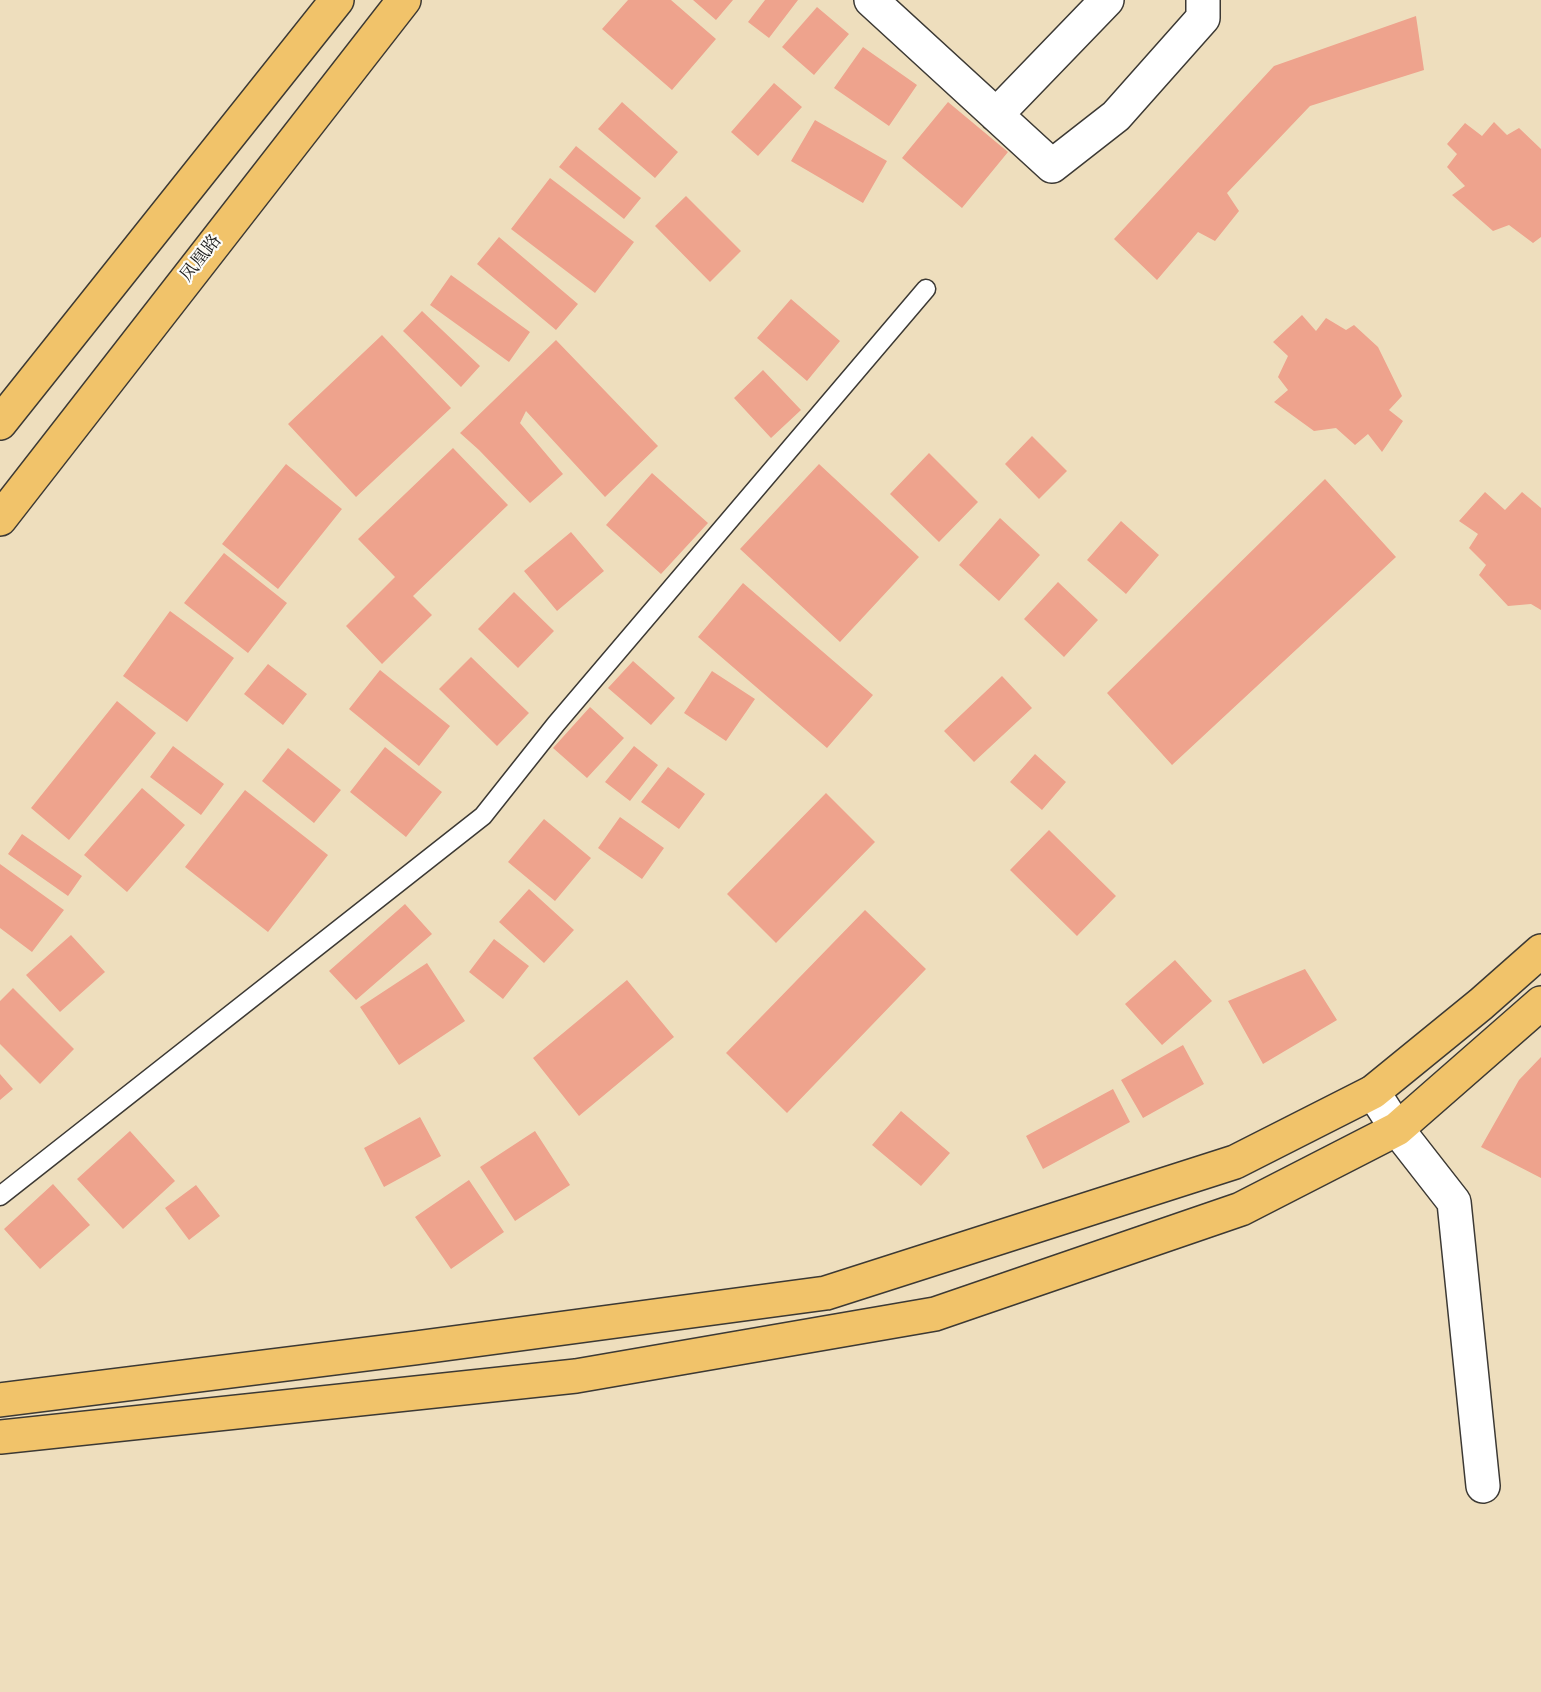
<!DOCTYPE html>
<html>
<head>
<meta charset="utf-8">
<style>
  body { margin:0 }
  canvas { display:block; background:#eedebd }
</style>
</head>
<body>
<canvas width="1541" height="1692"></canvas>
<script>
const ctx = document.querySelector('canvas').getContext('2d');
ctx.lineJoin = 'round';
function fillPath(path, color) {
  ctx.fillStyle = color;
  ctx.fill(path, 'evenodd');
}
function strokePath(path, color, width, dash) {
  ctx.strokeStyle = color;
  ctx.lineWidth = width;
  ctx.lineCap = dash ? 'butt' : 'round';
  ctx.setLineDash(dash || []);
  ctx.stroke(path);
}
function drawText(font, color, halo, rows, align = 'center') {
  ctx.font = font + ' "IM FELL English","Noto Serif SC",serif';
  ctx.lineWidth = 4.5;
  ctx.setLineDash([]);
  ctx.textBaseline = 'middle';
  ctx.strokeStyle = halo;
  ctx.fillStyle = color;
  for (const [text, x, y, turn = 0] of rows) {
    ctx.save();
    ctx.translate(x, y);
    ctx.rotate((+turn || 0) * Math.PI / 180);
    ctx.textAlign = isNaN(turn) ? turn : align;
    if (halo) ctx.strokeText(text, 0, 0);
    ctx.fillText(text, 0, 0);
    ctx.restore();
  }
}
fillPath(new Path2D(`
  M628 0H671L716 39 672 90 602 29Z
  M693 0H733L716 20Z
  M765 0H798L769 38 748 22Z
  M817 7 849 34 814 75 782 47Z
  M1416 16 1424 70 1310 106 1227 193 1239 211 1215 241 1198 232 1157 280 1114 239 1274 66Z
  M863 47 917 85 889 126 834 88Z
  M774 83 802 107 758 156 731 132Z
  M622 102 678 152 655 178 598 129Z
  M948 102 1008 152 962 208 902 158Z
  M815 120 887 161 863 203 791 161Z
  M1494 122 1507 135 1519 128 1541 149V237L1533 243 1509 225 1493 231 1452 195 1465 186 1447 167 1457 154 1447 144 1465 123 1482 136Z
  M576 146 641 198 624 219 559 167Z
  M550 178 634 242 595 293 511 229Z
  M686 196 741 251 710 282 655 226Z
  M499 237 578 304 556 330 477 264Z
  M451 275 530 332 509 362 430 305Z
  M791 299 840 341 807 381 757 338Z
  M422 311 480 366 461 387 403 331Z
  M1302 315 1316 331 1326 318 1346 330 1354 325 1378 347 1402 396 1389 410 1403 421 1382 452 1368 434 1355 445 1336 428 1314 431 1274 402 1288 390 1278 377 1288 356 1273 342Z
  M382 335 451 408 356 497 288 424Z
  M556 340 658 446 605 497 526 411 520 423 563 474 530 503 479 450 460 433Z
  M763 370 801 410 771 438 734 398Z
  M1032 436 1067 471 1039 499 1005 464Z
  M453 448 508 505 413 596 432 615 382 664 346 626 395 577 358 539Z
  M929 453 978 502 939 542 890 494Z
  M286 464 342 509 278 589 222 544Z
  M819 464 919 557 840 642 740 549Z
  M652 473 708 523 661 574 606 525Z
  M1325 479 1396 557 1172 765 1107 693Z
  M1485 492 1505 510 1522 492 1541 508V610L1531 604 1508 606 1479 575 1486 565 1469 548 1478 534 1459 521Z
  M1000 518 1040 555 999 601 959 565Z
  M1121 521 1159 555 1126 594 1087 560Z
  M571 532 604 571 557 611 524 571Z
  M224 553 287 603 248 653 184 603Z
  M1058 582 1098 620 1064 657 1024 619Z
  M743 583 873 695 827 748 698 637Z
  M514 592 554 631 518 668 478 629Z
  M170 611 234 658 187 722 123 676Z
  M471 657 529 713 497 746 439 689Z
  M633 661 675 698 651 725 608 688Z
  M268 664 307 694 283 725 244 694Z
  M380 670 450 726 419 766 349 709Z
  M712 671 755 699 726 741 684 713Z
  M1002 676 1032 708 974 762 944 731Z
  M117 701 156 733 69 840 31 808Z
  M590 707 624 738 587 778 553 748Z
  M173 746 224 784 201 815 150 777Z
  M634 746 658 765 630 801 605 782Z
  M385 747 442 792 406 837 350 792Z
  M288 748 341 790 314 823 262 781Z
  M1035 754 1066 782 1042 810 1010 782Z
  M668 767 705 794 679 829 641 802Z
  M142 788 185 825 127 892 84 855Z
  M245 790 328 855 268 932 185 867Z
  M826 793 875 842 776 943 727 894Z
  M620 817 664 848 642 879 598 848Z
  M544 819 591 858 555 901 508 862Z
  M1049 830 1116 896 1077 936 1010 870Z
  M22 834 82 876 68 896 8 854Z
  M0 864 64 910 32 952 0 928Z
  M529 889 574 930 544 963 499 922Z
  M405 904 432 934 356 1000 329 971Z
  M865 910 926 969 787 1113 726 1053Z
  M71 935 105 972 60 1012 26 975Z
  M494 939 529 966 503 999 469 972Z
  M1175 960 1212 1001 1162 1045 1125 1004Z
  M427 963 465 1021 399 1065 360 1007Z
  M1305 969 1337 1020 1263 1064 1228 1001Z
  M627 980 674 1037 579 1116 533 1058Z
  M13 988 74 1049 40 1084 0 1044V1001Z
  M1183 1045 1204 1084 1143 1118 1121 1080Z
  M1541 1057V1178L1481 1147 1519 1080Z
  M0 1074 13 1089 0 1100Z
  M1113 1089 1130 1122 1043 1169 1026 1136Z
  M901 1111 950 1153 921 1186 872 1145Z
  M420 1117 441 1156 384 1187 364 1148Z
  M130 1131 175 1181 123 1229 77 1179Z
  M535 1131 570 1185 515 1221 480 1167Z
  M469 1180 504 1232 451 1269 415 1217Z
  M53 1184 90 1225 40 1269 4 1229Z
  M196 1185 220 1216 189 1240 165 1208Z`), '#eea38d');
const service = new Path2D(`
  M0 1196 483 816 556 724 926 289`);
const minor = new Path2D(`
  M871 0 1052 166 1116 116 1203 18V0
  M996 115 1107 0
  M1373 1092 1397 1129 1454 1202 1483 1486`);
const primary = new Path2D(`
  M0 1400 415 1348 826 1293 1235 1162 1373 1092 1481 1004 1541 951
  M0 1437 576 1376 935 1314 1241 1209 1397 1129 1541 1003`);
const trunk = new Path2D(`
  M0 423 337 0
  M0 519 404 0`);
strokePath(service, '#3c3934', 21);
strokePath(minor, '#3c3934', 36);
strokePath(primary, '#3c3934', 36);
strokePath(trunk, '#3c3934', 36);
strokePath(service, '#fff', 18);
strokePath(minor, '#fff', 33);
strokePath(primary, '#f1c36a', 33);
strokePath(trunk, '#f1c36a', 33);
drawText('18px', '#1c1c1c', '#fdfcf7', [
  ["凤凰路",202,259,-52]
]);
</script>
</body>
</html>
